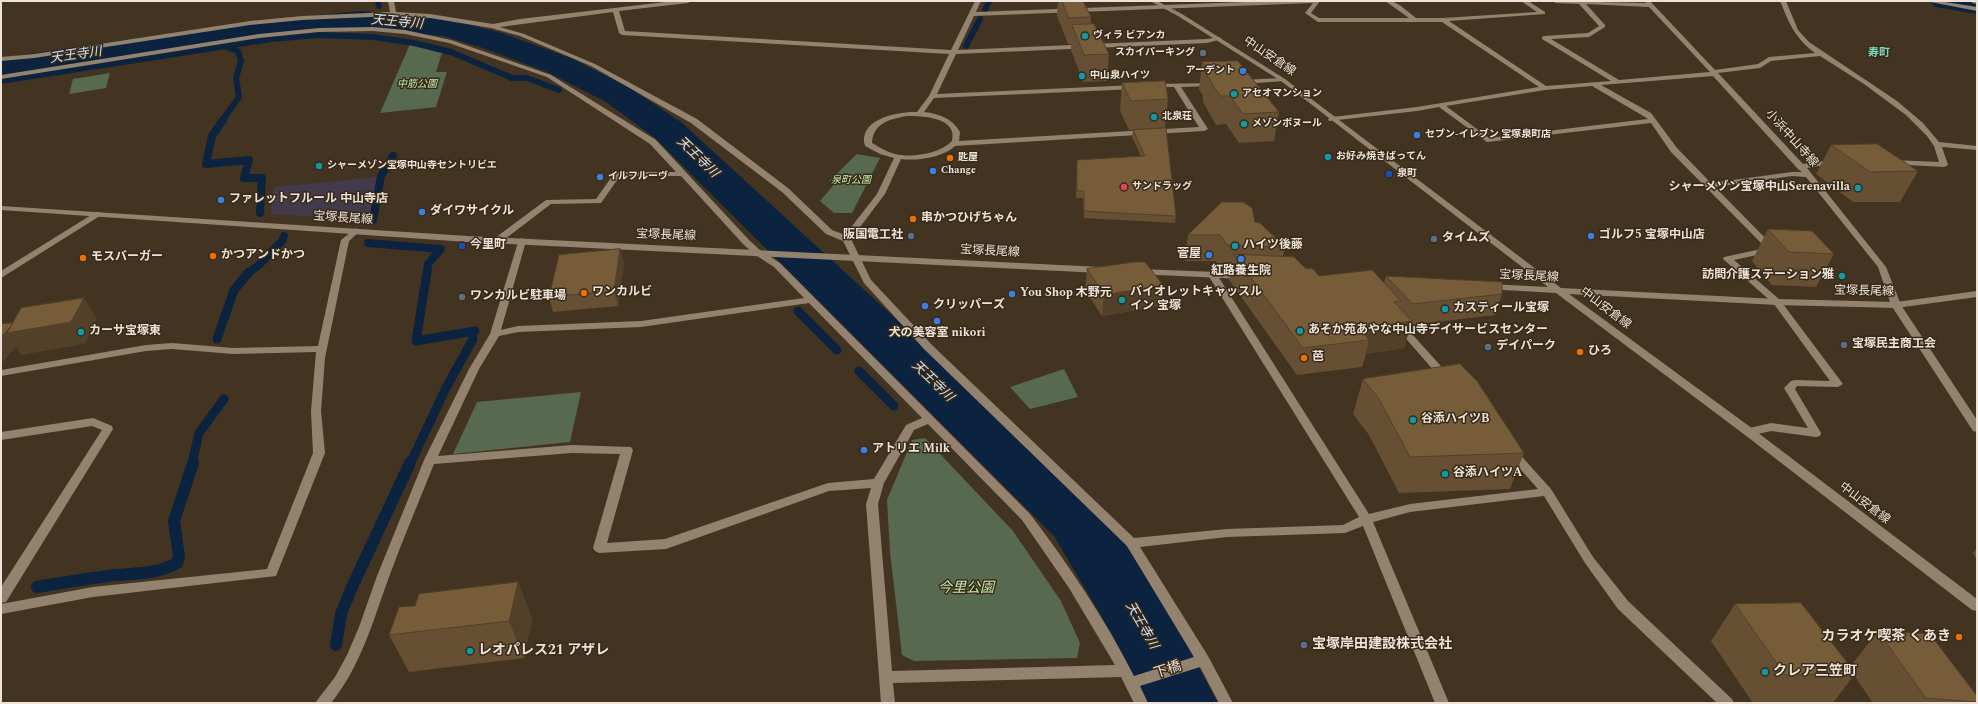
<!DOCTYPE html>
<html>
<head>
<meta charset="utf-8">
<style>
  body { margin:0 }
  #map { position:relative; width:1978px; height:704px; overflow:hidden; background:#433422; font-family:Spectral,serif }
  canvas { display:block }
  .frame { position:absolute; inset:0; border:2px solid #ece2d7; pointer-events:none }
</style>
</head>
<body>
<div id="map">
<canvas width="1978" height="704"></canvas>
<div class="frame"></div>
</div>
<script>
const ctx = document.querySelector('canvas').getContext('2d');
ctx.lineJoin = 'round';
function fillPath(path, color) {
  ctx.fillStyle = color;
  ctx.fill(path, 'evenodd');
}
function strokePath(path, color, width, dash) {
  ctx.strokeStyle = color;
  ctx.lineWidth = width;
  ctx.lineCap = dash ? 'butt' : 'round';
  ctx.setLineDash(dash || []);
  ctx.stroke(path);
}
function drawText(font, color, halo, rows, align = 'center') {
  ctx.font = font + ' Spectral,"Noto Sans JP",serif';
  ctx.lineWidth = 3;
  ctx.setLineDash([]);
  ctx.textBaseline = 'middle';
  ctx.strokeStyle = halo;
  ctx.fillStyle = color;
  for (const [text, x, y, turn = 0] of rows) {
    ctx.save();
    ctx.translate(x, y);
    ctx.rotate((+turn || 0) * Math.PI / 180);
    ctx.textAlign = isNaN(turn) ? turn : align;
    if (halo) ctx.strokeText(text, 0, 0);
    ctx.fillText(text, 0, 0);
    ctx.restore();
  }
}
fillPath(new Path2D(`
  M379 177 371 220 271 214 274 187Z`), '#433b4c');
fillPath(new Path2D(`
  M410 44 442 53 436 72H447L436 107 380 113Z
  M110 73 106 88 69 94 73 79Z
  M857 154 880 158 852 213H834L820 201 836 182 829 181Z
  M1064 369 1078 397 1030 409 1010 387Z
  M581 392 570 442 453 454 477 402Z
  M925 438 1013 531 1061 601 1080 643 1077 658 914 661 902 655 890 552 887 500 912 440Z`), '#57694e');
strokePath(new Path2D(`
  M378 1 379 6
  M985 10 989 1
  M360 20 364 18
  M966 46 980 19
  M1 81 271 39 318 35 373 37 414 43 451 52 512 78H527L559 90
  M222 121 239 97 236 78 241 61 238 51 226 47`), '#0b233e', 6);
strokePath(new Path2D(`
  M223 120 212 136 206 164 249 160 244 178H262L260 213
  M373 220 381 176 393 156
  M368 243 441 249 428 264 427 273
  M248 273 259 265 282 241 284 236`), '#0b233e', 8);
strokePath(new Path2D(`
  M427 272 416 341 475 331
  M798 311 837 350
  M217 339 234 290 249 272
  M859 371 894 406
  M192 464 199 433 224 399
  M410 464 446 388 473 339`), '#0b233e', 9);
strokePath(new Path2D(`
  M37 587C60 583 84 579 108 576 131 573 156 575 177 563L179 557 174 521 193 463
  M336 645 341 614 352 587 410 463`), '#0b233e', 12);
fillPath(new Path2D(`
  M1930 1H1977V14L1935 7Z
  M360 11 445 18 502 33 571 58 630 88 681 122 1098 504 1165 604 1218 703H1146L1113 636 1054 536 655 138 606 102 547 72 480 47 443 36 360 29 309 33 240 41 57 71 1 78V58L240 23Z`), '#0b233e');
fillPath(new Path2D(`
  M388 1H394L396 12 430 14 493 24 520 19 674 1H691L688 3 619 11 625 31 951 50 975 1H981L976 12 1271 1H1320L1311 13 1319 18H1409L1385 1H1392L1401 6 1416 18H1443L1537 12 1521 1H1528L1545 12V14L1449 21 1546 86 1611 81 1542 39V37L1544 36 1588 33 1599 26 1579 4 1556 3 1553 1 1646 3 1644 1H1650L1715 70 1758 64 1769 57 1815 53C1796 39 1789 24 1781 3L1779 1H1786L1798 30 1809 42 1897 101 1923 123 1939 142 1977 146V150L1942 147 1948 165 1944 167 1889 164V160H1892L1939 162 1934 146 1927 136 1906 115 1864 84 1820 56 1771 61 1760 68 1718 73 1803 164 1837 159V163L1807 168 1886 267 1901 305 1977 420V432L1973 431 1891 305 1878 267 1806 177 1792 176 1715 187 1776 249 1775 251 1734 260 1780 300 1843 384 1838 387 1797 386 1795 389 1821 433 1820 436 1816 437 1771 431 1749 436 1745 435 1744 432 1745 429 1771 423 1808 428 1784 388 1791 381 1795 380 1830 381 1774 304 1723 259 1724 257 1766 248 1671 152 1651 123 1487 142 1439 107 1417 111 1329 121 1328 119 1332 117 1417 107 1539 87 1442 22H1318L1305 13 1313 3 974 16 958 50 1207 39 1219 37 1222 39 1207 43 956 54 937 94 1136 85 1139 87 1136 89 934 98 924 112C939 114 952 118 960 132L959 141 1199 127 1174 87H1152V85L1154 84 1214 83V85L1212 86 1181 87 1208 129 1204 131 955 146C942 158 917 161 901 159L885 194 851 239 871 280 932 345 1134 538 1227 529 1343 525 1359 517 1208 275 1210 273H1216L1369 514 1410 504 1538 489 1505 452 1507 449H1515L1551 489 1593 557 1628 601 1732 699 1734 703H1717L1618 609 1585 563 1544 496 1410 512 1373 522 1449 703H1435L1363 526 1345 533 1227 537 1140 547 1208 656 1233 703H1219L1200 667 1140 686 1148 703H1134L1121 677 893 683 895 703H881L866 504 871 488 829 491 666 549 599 553 595 551 593 548 620 454 572 453 434 464C419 501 403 539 389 577 373 621 361 666 331 703H315L335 677 347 655 359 627 377 576 424 460 469 369 490 334 519 239 522 238 526 241 501 330 518 326 641 321 804 298 774 267 754 254 743 244 681 176H620L601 203 551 204 501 242H495L494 240 495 238 546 200 596 199 615 172H676L650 144 547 77 449 43 405 34 373 31 319 32 259 38 1 79V75L259 34 319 28 373 27 405 30 451 40 551 75 656 140 749 240 760 250 780 263 1030 514C1069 565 1105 619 1134 676L1194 657 1127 546 924 349 864 283 843 241 826 234 782 192 691 123 591 66 520 36 491 28 430 18 393 16 302 20 250 25 34 58 1 61V57L34 54 250 21 302 16 390 12ZM1586 4 1649 7 1710 72 1619 80 1551 39 1589 37 1605 27V25ZM613 12 619 33 622 35 949 54 929 96 917 112C899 111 857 119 865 146L880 154 894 158 877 194 845 235 832 230 788 188 697 119 595 64 524 34 500 27ZM1713 76 1798 169 1802 172H1792L1711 183 1677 148 1651 113 1601 85ZM1592 86 1645 117 1648 119 1489 138 1446 106 1545 90ZM907 116C922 116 958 117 952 141 939 154 912 158 895 154 887 152 879 147 872 143 873 123 890 119 907 116ZM809 303 922 418 906 425 874 479 828 483 665 539 607 543 633 450 631 447 572 445 438 456 479 369 499 336 518 332 641 327ZM928 424 1022 520 1069 588 1115 665 892 671 878 504 884 483 914 430Z
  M1972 1H1977V4L1972 3Z
  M1283 78 1285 79V81L1242 84 1239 82 1242 80Z
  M96 212H99L103 214 1 278V271Z
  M356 228 360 231 349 241 325 358 321 411 325 453 276 576 93 597 1 614V604L93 587 267 569 313 453 311 411 316 352 233 354 172 349 146 351 1 376V370L146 345 172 343 233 348 318 346 341 240Z
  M1399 322 1402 323 1449 375 1450 377 1449 379H1441L1396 327 1394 325Z
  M93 418 112 426 113 429 6 602 1 603V587L102 430 92 426 1 440V432Z`), '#93826e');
fillPath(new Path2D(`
  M1150 1H1157L1182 14 1285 79 1561 288 1777 299 1896 302 1977 291V297L1896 308 1777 305 1569 294 1753 429 1977 599V611L1972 610 1745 435 1556 293 1486 289 1484 287 1486 285 1489 284 1548 287 1281 81 1178 16Z
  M1925 1H1939L1977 7V11Z
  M1 206 468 236 1101 267 1106 270 1101 273 468 242 1 210Z
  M1139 269 1243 273 1248 276 1243 279 1136 274 1134 272Z`), '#93826e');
fillPath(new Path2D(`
  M1058 1H1083L1091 17V24L1109 54 1107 81 1083 82 1071 50V44H1068L1057 16Z
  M1202 62 1279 112 1274 141 1239 143 1226 124 1216 125 1203 102V96L1199 89Z
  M1122 83 1168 99 1165 128 1129 130 1120 111Z
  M1133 130 1176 216 1175 223 1084 218 1083 198H1076L1077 160 1141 156 1132 137Z
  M1831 145 1918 171 1900 202H1853L1816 174Z
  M1255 222 1285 247 1283 256 1305 268 1319 276 1384 283 1386 276 1502 294 1495 315 1411 325 1404 348 1366 354 1362 367 1297 375 1229 280 1231 271H1223L1216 261H1185L1188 235Z
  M1768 229 1834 254 1816 287 1772 285 1752 261Z
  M620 249 624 264 618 306 553 312 549 297Z
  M1087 269 1160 306 1102 316 1085 290Z
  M1363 379 1524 453 1510 489 1399 493 1369 435 1353 414Z
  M1977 548V560L1973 553Z
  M518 582 532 619 524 658 409 672 389 635 415 606Z
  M1735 604 1850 667 1878 631 1977 696V703H1873L1854 675 1833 703H1753L1711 641Z`), '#664f32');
fillPath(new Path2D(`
  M620 249 624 264 618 306 614 291Z
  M1163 285 1160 306 1102 316 1104 295Z
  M84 298 97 319 85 344 21 355 16 347 1 364V337L14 323Z
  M1412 321 1404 348 1366 354 1369 340 1360 329Z
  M518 582 532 619 524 658 509 621Z`), '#534029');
const building = new Path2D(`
  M1062 1H1083L1091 17 1069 18Z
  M1094 24 1109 54 1084 55 1072 25Z
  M1238 61 1279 112 1243 114 1230 96H1220L1206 74H1210L1202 62Z
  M1165 81 1168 99 1131 101 1122 83Z
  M1166 128 1176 216 1084 211V191H1077V160L1145 156 1133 130Z
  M1877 144 1918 171 1870 172 1831 145Z
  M1222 202H1243L1252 208 1255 222 1260 223 1285 247 1227 245 1220 235H1188Z
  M1768 229 1812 231 1834 254 1789 252Z
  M620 249 614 291 549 297 559 255Z
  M1234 254 1294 257 1305 268 1313 269 1319 276 1372 270 1401 301 1394 302 1412 321 1360 329 1369 340 1303 348Z
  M1134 262H1145L1163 285 1104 295 1087 269Z
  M1386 276 1502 282V294L1413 304Z
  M84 298 71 322 7 333 21 308Z
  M13 323 10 327 1 337V324Z
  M1460 364 1477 381 1524 453 1410 457 1379 399 1363 379Z
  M518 582 509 621 389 635 399 607 415 606 419 594Z
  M1801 603 1856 674 1785 675 1735 604Z
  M1878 631 1930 634 1977 696V702L1926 698Z`);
fillPath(building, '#775c3a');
strokePath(building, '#534029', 1);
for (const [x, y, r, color] of [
  [1085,36,4,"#0f9aa8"],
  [1203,53,4,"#5c6f8a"],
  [1243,71,4,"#3f7fe0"],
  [1082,76,4,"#0f9aa8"],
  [1234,94,4,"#0f9aa8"],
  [1154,117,4,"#0f9aa8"],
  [1244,124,4,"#0f9aa8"],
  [1417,135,4,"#3f7fe0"],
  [1328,157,4,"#0f9aa8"],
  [950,158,4,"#e8710a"],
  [319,166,4,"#0f9aa8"],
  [933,171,4,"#3f7fe0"],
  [1389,174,4,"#1a4fb4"],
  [600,177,4,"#3f7fe0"],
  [1124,187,4,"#e0444e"],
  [1858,188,4,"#0f9aa8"],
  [221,200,4,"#3f7fe0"],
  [422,212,4,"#3f7fe0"],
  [913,219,4,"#e8710a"],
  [911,236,4,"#5c6f8a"],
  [1591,236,4,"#3f7fe0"],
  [1434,239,4,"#5c6f8a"],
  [462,246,4,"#1a4fb4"],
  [1235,246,4,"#0f9aa8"],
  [1209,255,4,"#3f7fe0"],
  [213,256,4,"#e8710a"],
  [83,258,4,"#e8710a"],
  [1241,259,4,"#3f7fe0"],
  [1842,276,4,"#0f9aa8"],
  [584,293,4,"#e8710a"],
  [1012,294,4,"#3f7fe0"],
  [462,297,4,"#5c6f8a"],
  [1122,300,4,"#0f9aa8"],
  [925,306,4,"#3f7fe0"],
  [1445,309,4,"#0f9aa8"],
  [937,321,4,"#3f7fe0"],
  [1300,331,4,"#0f9aa8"],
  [81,332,4,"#0f9aa8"],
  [1844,345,4,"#5c6f8a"],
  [1488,347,4,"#5c6f8a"],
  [1580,352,4,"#e8710a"],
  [1304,358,4,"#e8710a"],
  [1413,420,4,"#0f9aa8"],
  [864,450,4,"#3f7fe0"],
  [1445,474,4,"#0f9aa8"],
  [1959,637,4,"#e8710a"],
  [1304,645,4,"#5c6f8a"],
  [470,651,4,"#0f9aa8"],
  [1765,672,4,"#0f9aa8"]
]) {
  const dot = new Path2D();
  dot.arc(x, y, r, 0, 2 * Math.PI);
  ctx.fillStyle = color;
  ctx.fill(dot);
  strokePath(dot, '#382a19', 1.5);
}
drawText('bold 10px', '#ece2d7', '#382a19', [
  ["ヴィラ ビアンカ",1093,36],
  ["スカイパーキング",1195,53,"right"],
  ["アーデント",1235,71,"right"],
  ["中山泉ハイツ",1090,76],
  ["アセオマンション",1242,94],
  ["北泉荘",1162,117],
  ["メゾンボヌール",1252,124],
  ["セブン-イレブン 宝塚泉町店",1425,135],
  ["お好み焼きばってん",1336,157],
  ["匙屋",958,158],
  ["シャーメゾン宝塚中山寺セントリビエ",327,166],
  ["Change",941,171],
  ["泉町",1397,174],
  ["イルフルーヴ",608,177],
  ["サンドラッグ",1132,187]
], 'left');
drawText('italic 10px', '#c3eaae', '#382a19', [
  ["中筋公園",417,85],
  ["泉町公園",851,181]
]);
drawText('bold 11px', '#7cd7b6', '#382a19', [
  ["寿町",1879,54]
]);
drawText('12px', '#ece2d7', '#382a19', [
  ["中山安倉線",1269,57,34],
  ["小浜中山寺線",1791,139,48],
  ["宝塚長尾線",343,219,4],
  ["宝塚長尾線",666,236,2],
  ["宝塚長尾線",990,252,3],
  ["宝塚長尾線",1529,277,3],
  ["宝塚長尾線",1864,292,1],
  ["中山安倉線",1605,309,37],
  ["中山安倉線",1864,504,37]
]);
drawText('bold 12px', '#ece2d7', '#382a19', [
  ["シャーメゾン宝塚中山Serenavilla",1850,188,"right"],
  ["ファレットフルール 中山寺店",229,200],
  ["ダイワサイクル",430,212],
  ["串かつひげちゃん",921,219],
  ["阪国電工社",903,236,"right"],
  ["ゴルフ5 宝塚中山店",1599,236],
  ["タイムズ",1442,239],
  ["今里町",470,246],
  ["ハイツ後藤",1243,246],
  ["菅屋",1201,255,"right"],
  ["かつアンドかつ",221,256],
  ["モスバーガー",91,258],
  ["紅路養生院",1241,272,"center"],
  ["訪問介護ステーション雅",1834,276,"right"],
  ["ワンカルビ",592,293],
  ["バイオレットキャッスル",1130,293],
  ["イン 宝塚",1130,307],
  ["You Shop 木野元",1020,294],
  ["ワンカルビ駐車場",470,297],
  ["クリッパーズ",933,306],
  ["カスティール宝塚",1453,309],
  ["あそか苑あやな中山寺デイサービスセンター",1308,331],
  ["カーサ宝塚東",89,332],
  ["犬の美容室 nikori",937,334,"center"],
  ["宝塚民主商工会",1852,345],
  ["デイパーク",1496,347],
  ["ひろ",1588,352],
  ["芭",1312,358],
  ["谷添ハイツB",1421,420],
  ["アトリエ Milk",872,450],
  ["谷添ハイツA",1453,474]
], 'left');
drawText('italic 13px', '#cfe1f8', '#382a19', [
  ["天王寺川",397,23,5],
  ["天王寺川",76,56,-8],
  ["天王寺川",697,158,44],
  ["天王寺川",932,382,44],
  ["天王寺川",1141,626,60]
]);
drawText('italic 14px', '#c3eaae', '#382a19', [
  ["今里公園",966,589]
]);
drawText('bold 14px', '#ece2d7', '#382a19', [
  ["カラオケ喫茶 くあき",1951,637,"right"],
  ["宝塚岸田建設株式会社",1312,645],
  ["レオパレス21 アザレ",478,651],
  ["クレア三笠町",1773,672]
], 'left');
drawText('14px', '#ece2d7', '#382a19', [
  ["下橋",1168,671,-18]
]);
</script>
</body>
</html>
